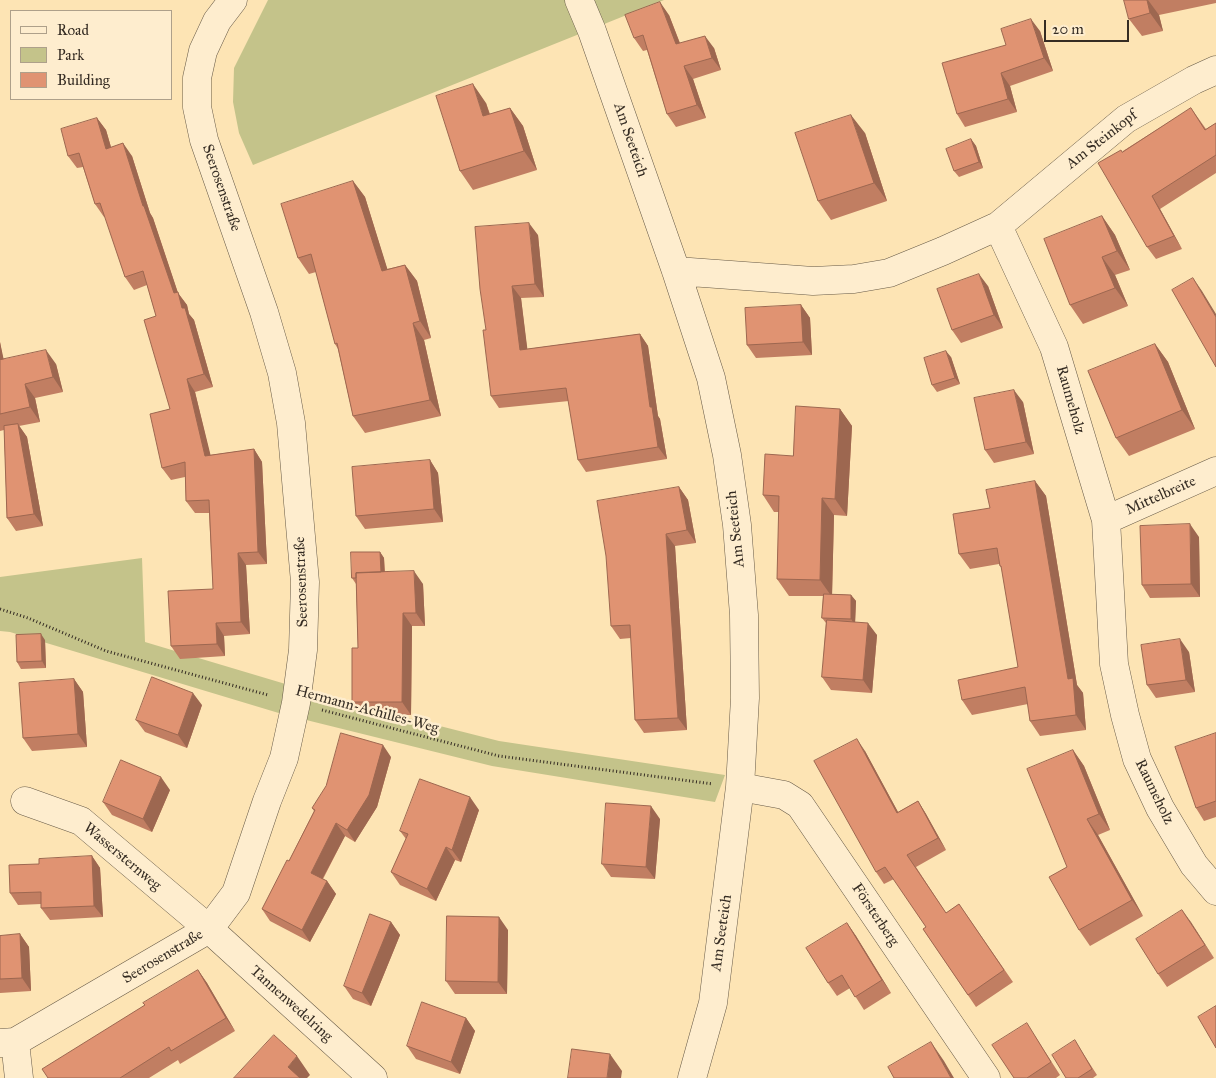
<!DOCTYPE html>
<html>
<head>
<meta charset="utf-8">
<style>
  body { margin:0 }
  #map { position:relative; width:1216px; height:1078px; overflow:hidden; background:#fde4b4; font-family:"IM FELL Great Primer",serif }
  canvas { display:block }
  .legend { position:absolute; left:10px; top:10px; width:162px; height:90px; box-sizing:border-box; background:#feedce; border:1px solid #aea08a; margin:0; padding:6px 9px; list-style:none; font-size:15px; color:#352c23 }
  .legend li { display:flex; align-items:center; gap:10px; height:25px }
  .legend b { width:25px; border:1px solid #aea08a }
  .scale { position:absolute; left:1044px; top:20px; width:85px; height:22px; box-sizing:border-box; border:2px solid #352c23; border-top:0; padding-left:6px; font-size:15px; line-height:18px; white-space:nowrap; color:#352c23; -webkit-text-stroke:4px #feedce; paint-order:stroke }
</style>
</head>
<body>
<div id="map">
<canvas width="1216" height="1078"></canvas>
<ul class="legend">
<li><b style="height:6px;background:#feedce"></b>Road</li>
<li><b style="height:14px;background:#c4c38a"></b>Park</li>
<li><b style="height:14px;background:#e09372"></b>Building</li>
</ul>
<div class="scale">20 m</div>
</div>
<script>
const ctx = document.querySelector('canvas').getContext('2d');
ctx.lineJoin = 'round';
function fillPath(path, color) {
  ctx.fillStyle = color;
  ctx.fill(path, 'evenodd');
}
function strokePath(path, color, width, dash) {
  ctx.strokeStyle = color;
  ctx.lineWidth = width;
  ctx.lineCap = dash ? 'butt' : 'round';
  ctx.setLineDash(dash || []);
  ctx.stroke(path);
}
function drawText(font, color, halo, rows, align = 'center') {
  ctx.font = font + ' "IM FELL Great Primer",serif';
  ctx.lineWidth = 5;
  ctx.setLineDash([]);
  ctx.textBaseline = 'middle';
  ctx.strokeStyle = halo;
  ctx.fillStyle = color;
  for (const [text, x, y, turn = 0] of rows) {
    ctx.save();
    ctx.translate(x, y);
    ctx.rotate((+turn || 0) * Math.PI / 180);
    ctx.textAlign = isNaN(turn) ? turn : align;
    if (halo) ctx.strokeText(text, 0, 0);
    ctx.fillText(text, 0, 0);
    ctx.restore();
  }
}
fillPath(new Path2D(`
  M268 0H664L253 165 239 133 233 102 234 68Z
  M142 558 145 642 349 703 499 741 725 775 715 802 492 766 282 714 10 632 0 631V577Z`), '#c4c38a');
const minor = new Path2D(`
  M579 0 592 31 676 271 711 378 727 455 737 525 744 615 745 698 740 787 713 1003 692 1078
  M998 226 1054 347 1106 520 1114 664 1125 715 1137 759 1160 808 1194 865 1216 891
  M676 271 813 281 854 279 889 273 943 251 998 226 1126 119 1194 80 1216 70
  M1106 520 1216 471
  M740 787 784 795 800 805 986 1078
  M25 801 81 821 209 929 373 1078
  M15 1042 19 1078
  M0 1043 15 1042 209 929 236 893 267 801 284 758 296 703 303 650 305 582 291 423 282 373 264 312 204 140 197 107V78L203 51 217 21 233 0`);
strokePath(minor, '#675a47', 29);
strokePath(new Path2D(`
  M0 609 28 618 106 651 268 695
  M322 710 499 756 713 784`), '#352c23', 3, [1, 2.5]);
strokePath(minor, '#feedce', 28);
fillPath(new Path2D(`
  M1124 0H1216V3L1159 15 1163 31 1142 36 1129 19Z
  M669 15 680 43 714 48 721 70 693 79 706 118 676 127 667 114 647 50 643 51 634 38Z
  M1040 31 1053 71 1010 86 1017 112 965 127 957 114 1006 45Z
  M486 103 490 114 510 108 523 126 537 170 473 190 460 171Z
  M1191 108 1206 129 1216 123V173L1160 209 1182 249 1156 259 1147 247 1123 151Z
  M97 118 106 130 111 147 132 156 150 213 153 218 178 293 187 305 189 314 194 320 213 387 195 392 210 455 254 449 262 462 267 564 246 565 250 634 224 636 225 656 180 659 171 646 213 589 209 513H195L186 501 185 477 171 480 162 468 170 409 156 316 147 285 134 290 125 277 105 216 104 217 95 204 83 167 77 168 68 156Z
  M865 133 887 201 831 220 818 201Z
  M971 139 976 146 983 168 959 177 954 171Z
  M353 181 365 197 387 269 405 265 417 281 431 338 424 340 441 416 365 433 353 416 338 349 335 344 316 272 309 274 298 258Z
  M1102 216 1115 235 1130 270 1115 275 1128 306 1083 324 1070 305Z
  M538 235 544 297 521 298 527 349 640 334 648 346 658 416 660 419 667 459 586 472 578 460 569 401 499 408 491 396 486 330Z
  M988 286 1003 328 961 343 952 330Z
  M801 305 810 318 812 355 756 358 747 345Z
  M0 342 3 359 56 364 63 392 35 398 40 422 19 426 27 437 43 526 16 531 7 518 4 430 0 431Z
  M1155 344 1168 362 1195 429 1129 456 1116 438Z
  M951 357 960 384 937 392 932 385Z
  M1023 402 1034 454 994 463 985 450Z
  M840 409 852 426 847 516 834 515 832 594 851 595 856 601 855 622 877 635 872 693 831 690 822 677 826 623 822 618 823 596H789L777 579 779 512H774L763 495 793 456Z
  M430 460 438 473 443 522 365 529 356 516Z
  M1035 481 1046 496 1077 685 1083 693 1086 730 1040 736 1030 721 1028 704 972 715 962 700 1018 667 1002 569 999 564 970 569 959 554 990 508Z
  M679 487 688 500 696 543 675 546 687 730 644 733 635 720 631 638 620 639 611 626Z
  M1199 537 1200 597 1150 598 1142 585Z
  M380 552 384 558 385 572 423 584 425 626H412L411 715H361L352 702 358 648 356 584 352 578Z
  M45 640 46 668 21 669 17 662Z
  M1189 652 1195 692 1156 698 1147 685Z
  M74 679 83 692 87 747 32 751 23 738Z
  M202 705 187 748 145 732 136 720Z
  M1216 733V817L1204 821 1196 808Z
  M1073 750 1084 766 1110 830 1098 835 1143 916 1090 946 1079 930 1067 867Z
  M865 751 898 812 918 801 926 814 946 850 916 867 946 913 959 904 1013 982 976 1007 923 929 926 927 894 879 884 884 876 872Z
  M391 757 377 807 355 842 345 836 323 879 327 881 336 894 310 942 270 921 262 909 289 861 314 811 312 808Z
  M170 790 152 832 112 815 103 802Z
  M479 810 461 862 455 860 436 901 400 885 391 872 406 839 400 831Z
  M660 819 655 879 611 877 602 864Z
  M92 856 100 868 103 917 50 920 41 908V904L18 905 10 893 39 864Z
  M1182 910 1214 958 1167 987 1158 974Z
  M391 922 400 935 371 1006 353 999 344 986Z
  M847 923 856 936 891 993 864 1010 850 988 837 996 828 983Z
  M508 930 507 994H455L446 981Z
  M20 934 29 947 31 991 0 993V936Z
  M198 970 207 983 235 1031 180 1064 178 1060 149 1078H48L145 1005Z
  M466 1018 475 1031 460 1074 416 1059 407 1046Z
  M1035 1036 1060 1075 1056 1078H1014Z
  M1079 1047 1097 1075 1093 1078H1066Z`), '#c17e62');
fillPath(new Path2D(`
  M1147 0H1148L1159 15 1163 31 1150 13Z
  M660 2 669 15 685 57 676 44Z
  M1031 19 1040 31 1053 71 1044 58Z
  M705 36 714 48 721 70 712 58Z
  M684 66 693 79 706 118 697 105Z
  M1001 73 1010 86 1017 112 1008 99Z
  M473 84 486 103 496 135 483 116Z
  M510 108 523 126 537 170 524 151Z
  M851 115 865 133 887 201 874 183Z
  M97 118 106 130 115 161 106 149Z
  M971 139 976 146 983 168 979 162Z
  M123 143 132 156 150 213 153 218 178 293 187 305 189 314 194 320 213 387 204 374 182 308 174 293 143 206Z
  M353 181 365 197 393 287 382 271Z
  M1152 196 1160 209 1182 249 1174 236Z
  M1102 216 1115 235 1130 270 1117 251Z
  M529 223 538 235 544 297 535 284Z
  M1102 257 1115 275 1128 306 1115 288Z
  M405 265 417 281 431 338 420 321Z
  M979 274 988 286 1003 328 994 315Z
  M1193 278 1202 291 1216 314V317Z
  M512 286 521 298 529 362 520 350Z
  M801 305 810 318 812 355 803 342Z
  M413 323 424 340 441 416 430 400Z
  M640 334 648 346 658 416 660 419 667 459 658 447 650 407Z
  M0 342 7 375 0 365Z
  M1155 344 1168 362 1195 429 1182 410Z
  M46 350 56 364 63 392 53 377Z
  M946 351 951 357 960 384 955 378Z
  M187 379 195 392 214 469 205 456Z
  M25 384 35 398 40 422 30 407Z
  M1014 390 1023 402 1034 454 1026 442Z
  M840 409 852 426 847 516 835 499Z
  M18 424 27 437 43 526 34 514Z
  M254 449 262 462 267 564 258 552Z
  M430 460 438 473 443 522 434 509Z
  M1035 481 1046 496 1077 685 1083 693 1086 730 1076 715 1068 679Z
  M679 487 688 500 696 543 687 530Z
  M822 498 834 515 832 597 820 580Z
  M1190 524 1199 537 1200 597 1191 584Z
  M666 534 675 546 687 730 678 718Z
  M380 552 384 558 385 584 381 577Z
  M238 553 246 565 250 634 241 622Z
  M414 571 423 584 425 626 416 613Z
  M851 595 856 601 855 625 851 619Z
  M403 613 412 626 411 715 402 702Z
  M216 623 224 636 225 656 217 644Z
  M868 623 877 635 872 693 863 680Z
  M41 634 45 640 46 668 42 661Z
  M1180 639 1189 652 1195 692 1186 680Z
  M74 679 83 692 87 747 78 734Z
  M193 693 202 705 187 748 178 735Z
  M857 739 865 751 905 825 897 813Z
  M383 745 391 757 377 807 355 842 347 830Z
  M1073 750 1084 766 1110 830 1099 814Z
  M161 777 170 790 152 832 143 819Z
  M470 797 479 810 461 862 452 850Z
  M918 801 926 814 946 850 938 838Z
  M651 806 660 819 655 879 646 867Z
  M1087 819 1098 835 1143 916 1132 900Z
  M336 823 345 836 319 885 311 873Z
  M446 847 455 860 436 901 427 889Z
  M92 856 100 868 103 917 94 906Z
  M327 881 336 894 310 942 302 930Z
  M1182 910 1191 922 1214 958 1205 945Z
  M499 917 508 930 507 994 498 982Z
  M391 922 400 935 371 1006 362 993Z
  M847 923 856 936 891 993 882 980Z
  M20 934 29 947 31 991 22 978Z
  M198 970 207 983 235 1031 226 1018Z
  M466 1018 475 1031 460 1074 451 1062Z
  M931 1042 944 1061 954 1078H951Z
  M610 1054 622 1071 621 1078H607Z
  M297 1056 310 1075 307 1078H296L288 1067Z`), '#9d6750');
const building = new Path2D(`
  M1124 0H1147L1150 13 1129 19Z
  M660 2 676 44 705 36 712 58 684 66 697 105 667 114 643 35 634 38 625 15Z
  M1031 19 1044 58 1001 73 1008 99 957 114 942 63 1006 45 1001 29Z
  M473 84 483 116 510 108 524 151 460 171 436 96Z
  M1191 108 1205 130 1216 123V155L1152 196 1174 236 1147 247 1098 163 1121 150 1122 152Z
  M851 115 874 183 818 201 795 133Z
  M97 118 106 149 123 143 143 206H144L174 293 178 292 182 308H185L204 374 187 379 205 456 254 449 258 552 238 553 241 622 216 623 217 644 171 646 168 591 213 589 209 500 186 501 185 462 162 468 150 414 170 409 144 320 156 316 143 271 125 277 100 203 95 204 79 153 68 156 61 129Z
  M971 139 979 162 954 171 946 149Z
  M353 181 382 271 405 265 420 321 413 323 430 400 353 416 337 343 335 344 311 254 298 258 281 204Z
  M1102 216 1117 251 1102 257 1115 288 1070 305 1044 239Z
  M529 223 535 284 512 286 520 350 640 334 650 407H652L658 447 578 460 566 388 491 396 483 330H486L480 289 475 227Z
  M979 274 994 315 952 330 937 289Z
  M1193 278 1216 317V367L1172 290Z
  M801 305 803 342 747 345 745 308Z
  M1155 344 1182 410 1116 438 1088 371Z
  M46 350 53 377 25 384 30 407 0 414V360Z
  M946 351 955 378 932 385 924 358Z
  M1014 390 1026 442 985 450 974 398Z
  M796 406 840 409 835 499 822 498 820 580 777 579 779 496 763 495 765 454 793 456Z
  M18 424 34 514 7 518 4 426Z
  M430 460 434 509 356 516 352 467Z
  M1035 481 1068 679 1073 678 1076 715 1030 721 1025 687 962 700 958 680 1018 667 1001 566H1000L997 548 959 554 953 514 990 508 986 490Z
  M679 487 687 530 666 534 678 718 635 720 630 625 611 626 606 556 597 501Z
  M1190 524 1191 584 1142 585 1140 526Z
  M351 552H380L381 572 356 573V578H352Z
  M414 571 416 613H403L402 702H352V648H358L356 573Z
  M824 594 851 595V619L822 618Z
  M827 620 868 623 863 680 822 677Z
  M41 634 42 661 17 662 16 635Z
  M1180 639 1186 680 1147 685 1141 645Z
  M152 677 193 693 178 735 136 720Z
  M74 679 78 734 23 738 19 683Z
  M341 733 383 745 369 795 347 830 336 823 311 873 327 881 302 930 262 909 287 860 289 861 315 810 312 808 326 786Z
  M1216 733V801L1196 808 1175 747Z
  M857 739 897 813 918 801 938 838 907 855 946 913 959 904 1004 970 968 995 923 929 926 927 885 867 876 872 814 761Z
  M1073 750 1099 814 1087 819 1132 900 1079 930 1049 877 1067 867 1027 769Z
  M121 760 161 777 143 819 103 802Z
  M420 779 470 797 452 850 446 847 427 889 391 872 408 834 400 831Z
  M606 803 651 806 646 867 602 864Z
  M92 856 94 906 41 908V892L10 893 9 865 39 864V859Z
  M1182 910 1205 945 1158 974 1136 939Z
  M370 914 391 922 362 993 344 986Z
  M447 916 499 917 498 982 446 981Z
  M847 923 882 980 855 997 842 975 828 983 806 948Z
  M20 934 22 978 0 979V936Z
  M198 970 226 1018 171 1051 169 1047 120 1078H48L42 1069 145 1005 143 1003Z
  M422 1002 466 1018 451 1062 407 1046Z
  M1216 1006V1048L1198 1017Z
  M1027 1023 1051 1062 1027 1078H1014L992 1045Z
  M274 1035 297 1056 288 1067 300 1078H234Z
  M1075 1040 1092 1069 1078 1078H1066L1052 1055Z
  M931 1042 951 1078H894L888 1067Z
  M572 1049 610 1054 607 1078H568Z`);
fillPath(building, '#e09372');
strokePath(building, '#9d6750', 1);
drawText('15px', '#352c23', '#feedce', [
  ["Am Seeteich",630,140,71],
  ["Am Steinkopf",1102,140,-38],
  ["Seerosenstraße",221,188,71],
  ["Raumeholz",1070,400,74],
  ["Mittelbreite",1161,496,-24],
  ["Am Seeteich",736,529,-96],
  ["Seerosenstraße",302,582,-92],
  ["Hermann-Achilles-Weg",367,710,15],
  ["Raumeholz",1154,792,64],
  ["Wassersternweg",122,857,40],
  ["Försterberg",875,915,56],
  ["Am Seeteich",722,933,-82],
  ["Seerosenstraße",163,957,-31],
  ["Tannenwedelring",291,1004,42]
]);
</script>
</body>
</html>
